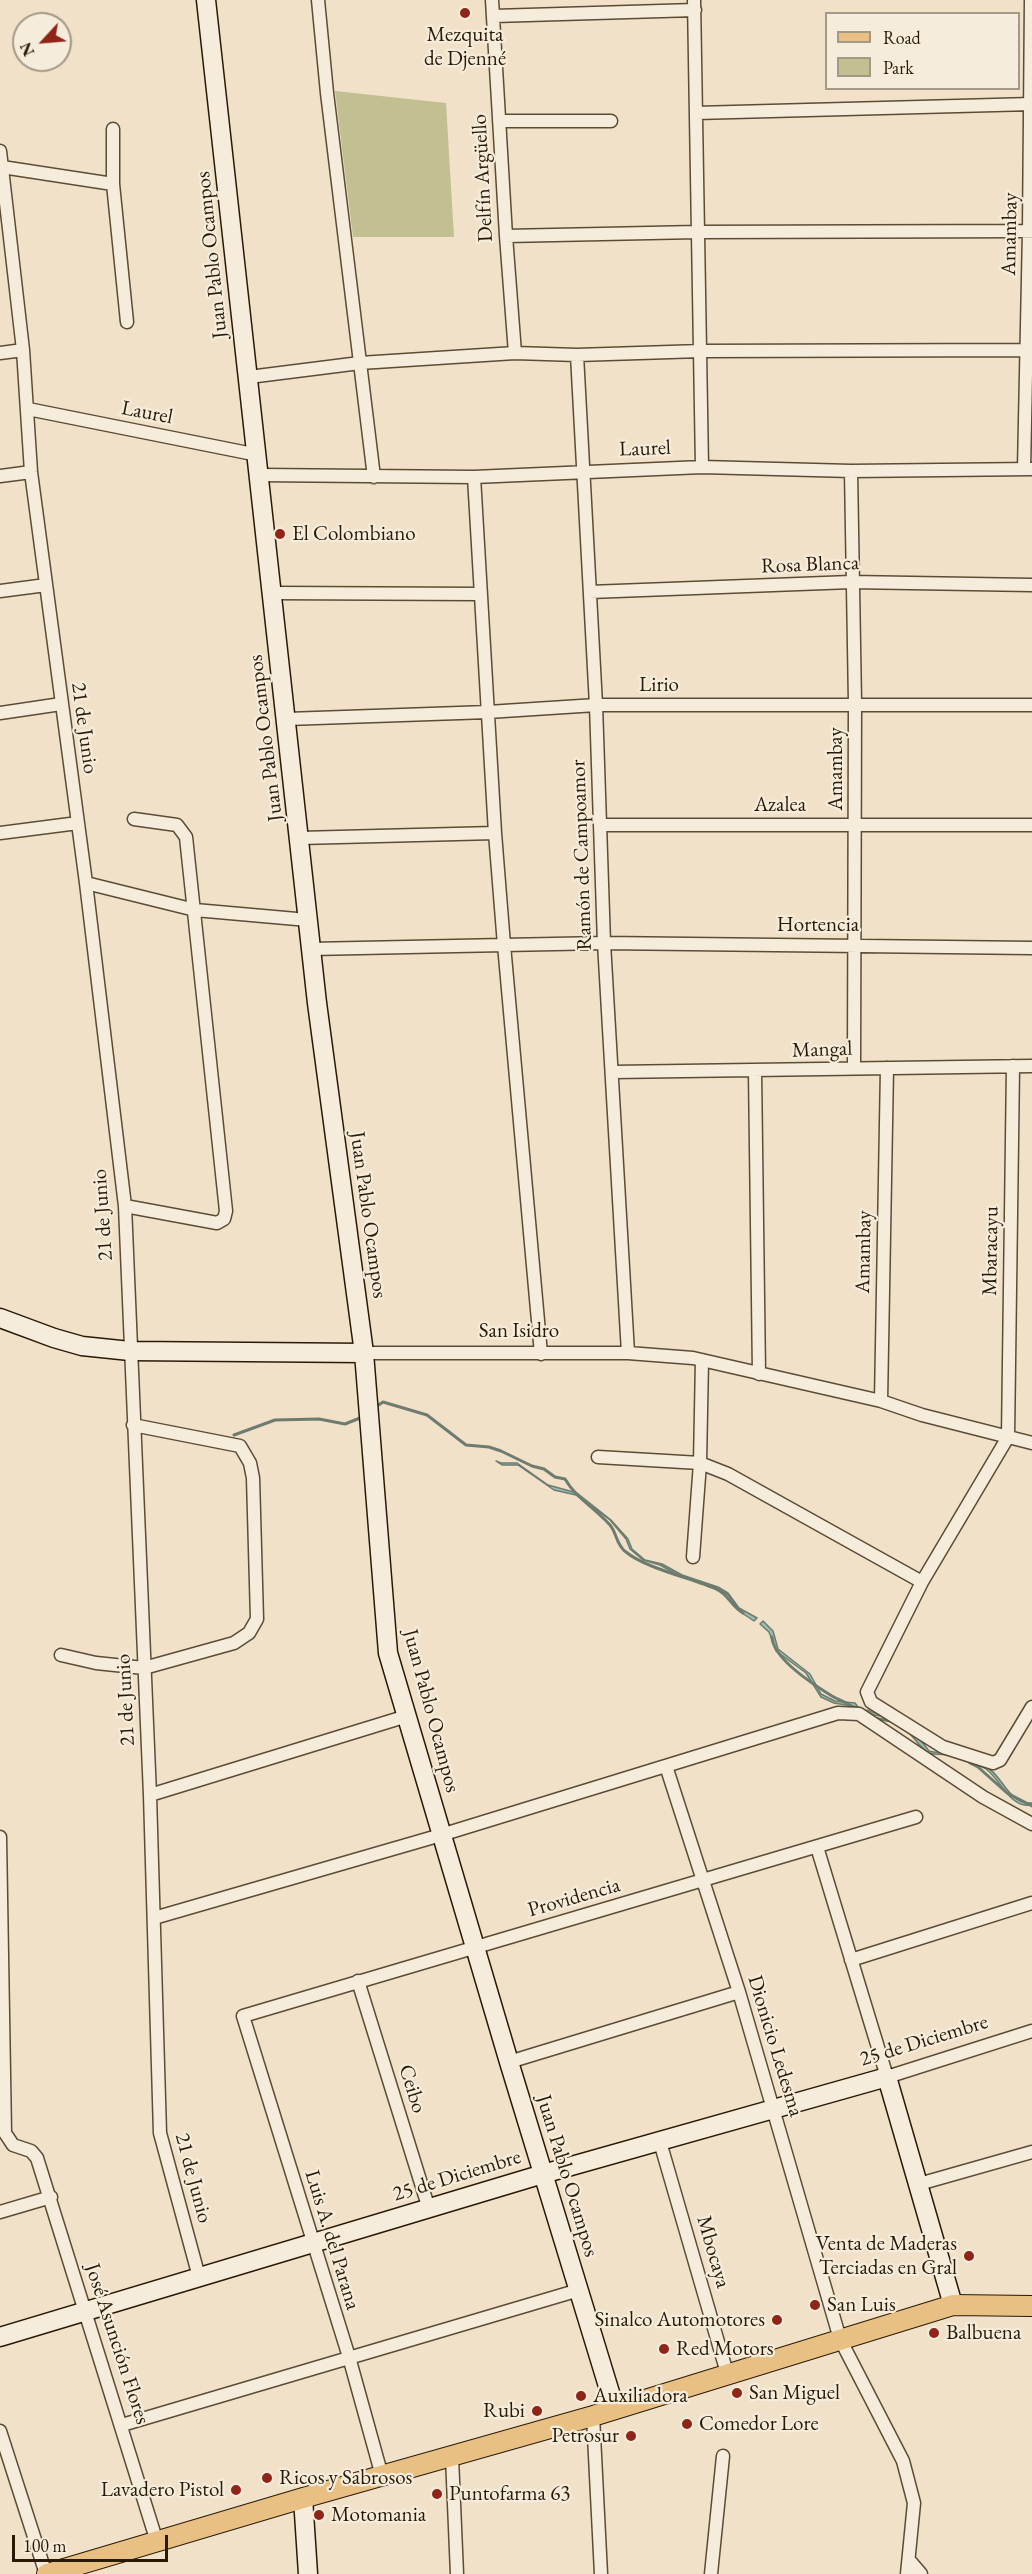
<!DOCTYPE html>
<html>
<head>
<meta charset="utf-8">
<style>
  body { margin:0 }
  #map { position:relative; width:1032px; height:2574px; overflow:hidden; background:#f1e1c8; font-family:"EB Garamond",serif }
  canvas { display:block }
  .legend { position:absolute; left:825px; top:12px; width:195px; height:78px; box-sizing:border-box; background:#f6ecdb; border:2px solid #a49886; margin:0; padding:8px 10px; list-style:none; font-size:18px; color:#291a06 }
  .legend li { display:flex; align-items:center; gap:12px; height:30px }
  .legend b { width:30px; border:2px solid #a49886 }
  .north { position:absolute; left:12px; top:12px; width:60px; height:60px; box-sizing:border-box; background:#f6ecdb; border:2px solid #a49886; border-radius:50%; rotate:244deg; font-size:16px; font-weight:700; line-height:24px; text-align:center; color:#291a06 }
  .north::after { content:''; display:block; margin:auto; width:21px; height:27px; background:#8f2418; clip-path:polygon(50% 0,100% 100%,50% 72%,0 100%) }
  .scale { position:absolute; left:12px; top:2535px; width:156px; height:27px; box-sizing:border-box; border:3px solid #291a06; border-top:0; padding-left:8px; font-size:18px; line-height:21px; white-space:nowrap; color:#291a06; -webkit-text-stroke:4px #f6ecdb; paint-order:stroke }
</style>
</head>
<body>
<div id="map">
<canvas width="1032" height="2574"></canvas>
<ul class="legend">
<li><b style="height:8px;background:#e8c084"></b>Road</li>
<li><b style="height:16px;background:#c2c090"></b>Park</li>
</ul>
<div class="north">N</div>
<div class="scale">100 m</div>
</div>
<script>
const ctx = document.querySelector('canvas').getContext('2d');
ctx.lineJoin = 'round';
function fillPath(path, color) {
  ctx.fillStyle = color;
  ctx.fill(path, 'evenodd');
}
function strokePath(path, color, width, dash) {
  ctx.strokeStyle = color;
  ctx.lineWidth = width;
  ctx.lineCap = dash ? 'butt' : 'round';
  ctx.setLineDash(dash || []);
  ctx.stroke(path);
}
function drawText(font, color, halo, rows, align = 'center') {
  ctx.font = font + ' "EB Garamond",serif';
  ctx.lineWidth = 4.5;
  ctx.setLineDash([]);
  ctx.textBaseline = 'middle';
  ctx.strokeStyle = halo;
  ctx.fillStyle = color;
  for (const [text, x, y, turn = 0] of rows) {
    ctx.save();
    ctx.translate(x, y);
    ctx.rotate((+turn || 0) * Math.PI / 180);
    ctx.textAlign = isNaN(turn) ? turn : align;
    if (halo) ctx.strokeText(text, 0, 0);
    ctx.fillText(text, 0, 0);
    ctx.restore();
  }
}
fillPath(new Path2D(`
  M335 91 446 103 454 237H353Z`), '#c2c090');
const water = new Path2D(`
  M496 1461 501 1463H517L548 1485 577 1493 611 1520 628 1539 632 1549 645 1560 662 1564 682 1575 718 1587 728 1593 739 1608 757 1618 754 1621 742 1613 728 1595 716 1588 680 1576 660 1565 643 1560 630 1549 626 1539 610 1520 576 1495 554 1490 518 1465H502Z
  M763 1621 773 1631 778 1649 810 1674 821 1694 835 1701 855 1703 858 1707 834 1703 821 1697 806 1673 776 1651 769 1632 760 1624Z
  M868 1710C875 1715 882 1713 890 1716 908 1722 918 1737 929 1751 935 1753 941 1752 948 1753 956 1754 980 1762 987 1767 1004 1778 1008 1804 1032 1803V1805C1010 1809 1001 1780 986 1769 983 1767 955 1756 951 1755 944 1754 936 1755 928 1753 915 1743 909 1728 893 1719 884 1714 873 1718 866 1711Z`);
fillPath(water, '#9bbeb4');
strokePath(water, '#6d7c6e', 1.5);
strokePath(new Path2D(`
  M377 1406 383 1402 427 1415 466 1445 489 1447 501 1451 532 1466 544 1469 555 1477 565 1479C576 1498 595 1508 610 1525 617 1533 616 1545 626 1552 645 1568 691 1578 716 1589 728 1594 732 1607 743 1613
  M234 1435 275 1420 319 1419 345 1424 360 1418
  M772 1637C773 1659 814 1685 832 1696 841 1701 849 1703 857 1710
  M873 1718 891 1721
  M970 1763 978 1767 1007 1793 1032 1806`), '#6d7c6e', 3);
const street = new Path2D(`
  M318 0 327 93 374 477
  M492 0 506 236 515 353
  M694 0 702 467
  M494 16 695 10
  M696 113 1032 104
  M499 121H611
  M113 129V184L127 322
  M0 151 23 350 31 472 86 883 125 1206 150 1795 160 2133 199 2277
  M2 167 113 184
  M506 236 697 232 1032 231
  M0 353 23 350
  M577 355 596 705 604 943 628 1353
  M249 377 360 363 515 353 577 355 701 351 1032 350
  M28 409 258 455
  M1024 469 1029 231 1031 0
  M851 471 855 703 854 1068
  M260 475 474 477 702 467 851 471 1032 469
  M0 476 31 472
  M474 477 495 833 504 945 604 943 1032 948
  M0 591 46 585
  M590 592 851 582 1032 585
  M273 593 481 594
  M0 713 61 704
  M287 719 488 712 596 705H1032
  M601 825H1032
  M0 833 78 823
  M300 838 495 833
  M86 883 195 910 308 920
  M311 949 504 945 541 1354
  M1013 1066 1008 1437 922 1582 867 1692 871 1702 943 1747 993 1763 1000 1760 1032 1707
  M755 1071 759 1374
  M613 1072 1032 1066
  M125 1206 217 1223 224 1219 226 1211 186 837 177 825 134 819
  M364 1353H628L693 1358 881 1401 922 1415 1032 1443
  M881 1401 887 1068
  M598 1457 700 1463 728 1474 922 1582
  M693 1557 700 1463 702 1360
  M61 1655 96 1663 144 1668 234 1643 249 1633 257 1619 253 1478 250 1463 240 1446 133 1425
  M666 1766 739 1992 840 2339 903 2461 914 2503 907 2574
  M150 1795 407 1716
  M0 1837 5 2133 13 2145 31 2151 37 2158 157 2542
  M817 1847 887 2077 1032 2031
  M154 1918 441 1835 838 1713 859 1714 983 1797 1032 1824
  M851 1960 1032 1903
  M358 1981 429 2209
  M509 2062 739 1992
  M660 2142 727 2373
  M919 2184 1032 2152
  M0 2212 51 2197
  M593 2416 601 2574
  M122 2425 579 2290
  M0 2431 46 2574
  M452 2457 457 2574
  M382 2476 349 2357 243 2016 916 1817
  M909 2560 921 2574
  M711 2574 723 2456`);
const secondary = new Path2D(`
  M206 0 317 1003 364 1353 388 1653 509 2062 615 2409
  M0 1318 54 1338 82 1346 130 1351 364 1353
  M0 2337 543 2174 887 2077 953 2305
  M303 2498 308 2574`);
const primary = new Path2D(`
  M47 2574 303 2498 593 2416 953 2305 1032 2306`);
strokePath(street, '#5b4c36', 15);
strokePath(secondary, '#291a06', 21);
strokePath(primary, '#291a06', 22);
strokePath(street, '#f6ecdb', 12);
strokePath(secondary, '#f6ecdb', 18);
strokePath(primary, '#e8c084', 20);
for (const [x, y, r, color] of [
  [465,13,6,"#8f2418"],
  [280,534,6,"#8f2418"],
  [969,2256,6,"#8f2418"],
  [815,2305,6,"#8f2418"],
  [777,2320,6,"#8f2418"],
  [934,2333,6,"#8f2418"],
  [664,2349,6,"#8f2418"],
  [737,2393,6,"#8f2418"],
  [581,2396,6,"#8f2418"],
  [537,2411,6,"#8f2418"],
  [687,2424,6,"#8f2418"],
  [631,2436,6,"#8f2418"],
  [267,2478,6,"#8f2418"],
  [236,2490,6,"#8f2418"],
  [437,2494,6,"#8f2418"],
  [319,2515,6,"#8f2418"]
]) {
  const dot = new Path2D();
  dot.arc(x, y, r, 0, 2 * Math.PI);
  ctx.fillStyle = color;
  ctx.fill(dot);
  strokePath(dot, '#f6ecdb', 2);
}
drawText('21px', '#291a06', '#f6ecdb', [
  ["Mezquita",465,35,"center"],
  ["de Djenné",465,59,"center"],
  ["El Colombiano",292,534],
  ["Venta de Maderas",957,2244,"right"],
  ["Terciadas en Gral",957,2268,"right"],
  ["San Luis",827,2305],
  ["Sinalco Automotores",765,2320,"right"],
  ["Balbuena",946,2333],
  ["Red Motors",676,2349],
  ["San Miguel",749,2393],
  ["Auxiliadora",593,2396],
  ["Rubi",525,2411,"right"],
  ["Comedor Lore",699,2424],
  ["Petrosur",619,2436,"right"],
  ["Ricos y Sabrosos",279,2478],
  ["Lavadero Pistol",224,2490,"right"],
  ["Puntofarma 63",449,2494],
  ["Motomania",331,2515]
], 'left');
drawText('21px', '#291a06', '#f6ecdb', [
  ["Delfín Argüello",483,178,-93],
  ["Amambay",1010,234,-89],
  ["Juan Pablo Ocampos",212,255,-96],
  ["Laurel",147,413,11],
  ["Laurel",645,449,-2],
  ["Rosa Blanca",810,565,-2],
  ["Lirio",659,685],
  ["21 de Junio",84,728,82],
  ["Juan Pablo Ocampos",266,738,-97],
  ["Amambay",836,769,-90],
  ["Azalea",780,805],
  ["Ramón de Campoamor",582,855,-92],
  ["Hortencia",818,925],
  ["Mangal",822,1050,-2],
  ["21 de Junio",103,1215,-94],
  ["Juan Pablo Ocampos",368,1215,82],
  ["Mbaracayu",991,1251,-89],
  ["Amambay",864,1252,-89],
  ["San Isidro",519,1331],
  ["21 de Junio",126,1700,-93],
  ["Juan Pablo Ocampos",431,1711,75],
  ["Providencia",574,1898,-16],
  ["25 de Diciembre",924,2041,-17],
  ["Dionicio Ledesma",775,2046,73],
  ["Ceibo",412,2089,73],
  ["25 de Diciembre",457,2176,-17],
  ["Juan Pablo Ocampos",567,2176,73],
  ["21 de Junio",193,2178,75],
  ["Luis A. del Parana",332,2240,73],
  ["Mbocaya",713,2252,74],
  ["José Asunción Flores",117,2344,72]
]);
</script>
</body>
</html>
